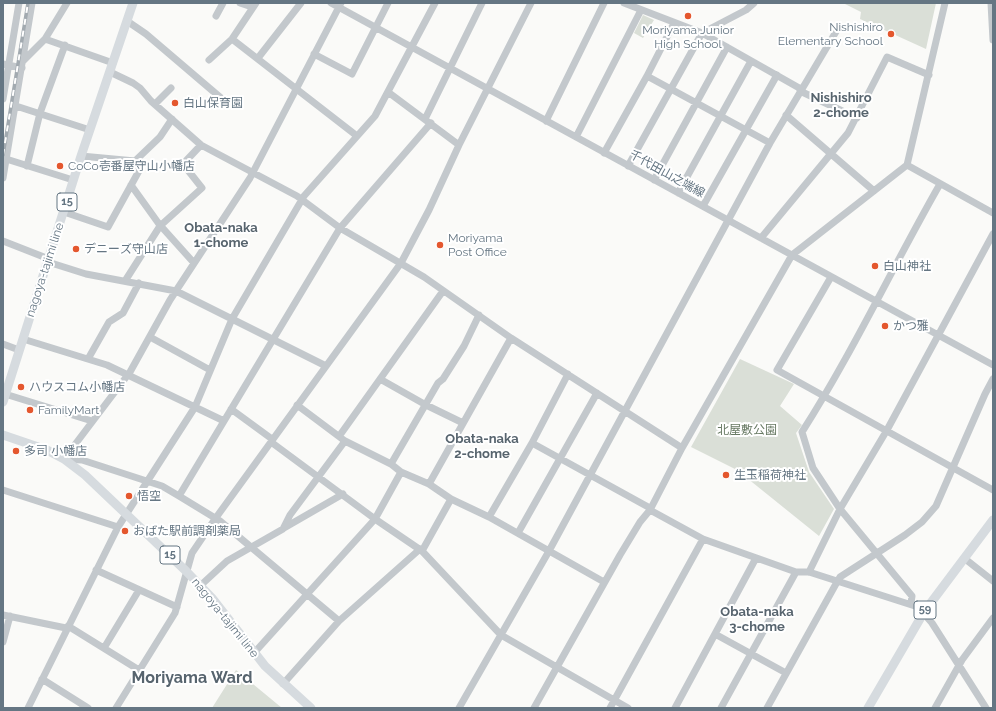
<!DOCTYPE html>
<html>
<head>
<meta charset="utf-8">
<style>
  body { margin:0 }
  #map { position:relative; width:996px; height:711px; overflow:hidden; background:#fafaf8; font-family:Raleway,sans-serif }
  canvas { display:block }
  .frame { position:absolute; inset:0; border:4px solid #657683; pointer-events:none }
</style>
</head>
<body>
<div id="map">
<canvas width="996" height="711"></canvas>
<div class="frame"></div>
</div>
<script>
const ctx = document.querySelector('canvas').getContext('2d');
ctx.lineJoin = 'round';
function fillPath(path, color) {
  ctx.fillStyle = color;
  ctx.fill(path, 'evenodd');
}
function strokePath(path, color, width, dash) {
  ctx.strokeStyle = color;
  ctx.lineWidth = width;
  ctx.lineCap = dash ? 'butt' : 'round';
  ctx.setLineDash(dash || []);
  ctx.stroke(path);
}
function drawText(font, color, halo, rows, align = 'center') {
  ctx.font = font + ' Raleway,"Noto Sans JP",sans-serif';
  ctx.lineWidth = 4;
  ctx.setLineDash([]);
  ctx.textBaseline = 'middle';
  ctx.strokeStyle = halo;
  ctx.fillStyle = color;
  for (const [text, x, y, turn = 0] of rows) {
    ctx.save();
    ctx.translate(x, y);
    ctx.rotate((+turn || 0) * Math.PI / 180);
    ctx.textAlign = isNaN(turn) ? turn : align;
    if (halo) ctx.strokeText(text, 0, 0);
    ctx.fillText(text, 0, 0);
    ctx.restore();
  }
}
fillPath(new Path2D(`
  M843 3H936L926 49 860 19 861 12Z
  M643 15 654 20 643 38 634 33Z
  M740 359 794 384 780 406 802 425 796 433 809 472 834 509 819 536 737 470 691 447Z
  M236 670 282 708H212Z`), '#dadfd7');
strokePath(new Path2D(`
  M240 3 252 7
  M331 3 993 365
  M624 3 702 33 801 89
  M991 3 993 40
  M216 16 223 3
  M127 21 146 34 221 98
  M45 39 67 3
  M232 39 357 136
  M314 54 352 74 388 3
  M258 58 301 3
  M209 60 232 39 256 3
  M23 61 45 39 113 63
  M3 64 22 68
  M110 72 133 83 140 88 151 101 201 145 297 196 340 228 424 277 511 338 682 448
  M647 76 770 143
  M800 91 857 118
  M388 92 459 145
  M3 99 19 3
  M155 104 171 88
  M16 106 90 130
  M786 115 874 191
  M425 119 482 3
  M546 121 604 3
  M576 137 641 10
  M604 153 647 76 674 23
  M81 156 135 161 160 137 172 119
  M3 158 73 180
  M907 165 993 213
  M27 166 40 113 65 45
  M628 166 702 33 746 10 754 3
  M3 178 32 3
  M654 180 727 47
  M131 185 159 224 194 263
  M678 193 751 61
  M703 206 777 75
  M64 212 108 227 140 169 135 161
  M761 238 848 133 887 57 929 75
  M3 241 49 259
  M48 262 86 274 176 291 326 366
  M831 277 777 370 993 490
  M125 281 160 226 202 188 183 164 201 145
  M150 337 210 370
  M23 339 107 365 224 421
  M3 344 19 350
  M88 359 109 322 123 313 139 283
  M380 379 426 405 463 423
  M5 394 92 421
  M297 405 345 441 391 464 401 472 429 484 451 499 489 517 604 582
  M231 409 272 439
  M340 435 443 291
  M271 442 375 519 422 551 501 635 628 708
  M532 443 650 508
  M391 464 438 383 443 379 464 346 479 315
  M429 484 511 338
  M3 490 118 527
  M179 496 340 228 431 123
  M650 510 703 539 796 572H809L918 607 932 623 986 708
  M489 517 532 443 568 374
  M284 528 343 494
  M518 533 597 393
  M422 551 451 499
  M964 558 993 581
  M96 570 177 607
  M809 572 840 509 887 430 993 234
  M200 586 227 561 283 529 290 515 345 441
  M911 603 912 596 840 509 813 468 802 432C853 352 893 266 940 184
  M3 615 66 628
  M339 621 220 521 179 496 162 486 82 460 64 459 130 372 170 300 250 178 341 3
  M68 626 139 670
  M715 634 786 673
  M3 642 10 616
  M104 648 139 590
  M254 653 375 519 401 472
  M42 679 88 708
  M283 684 339 621 420 549
  M28 708 118 527 195 407 232 319 304 196 375 116 435 3
  M116 708 175 613 192 553 215 519 401 263 429 210 459 145 531 3
  M459 708 549 551 770 143 837 30
  M534 708 620 555 640 522 650 510 682 448 792 255 907 165 945 3
  M610 708 703 539
  M675 708 756 558
  M721 708 796 572
  M767 708 837 582 840 577 905 535 922 522 936 506 985 394 993 379
  M935 708 962 660 993 618`), '#c3c8cc', 7);
strokePath(new Path2D(`
  M3 402 81 156 133 3
  M3 435 47 450 64 459 85 475 186 571 212 598 265 666 311 708
  M868 708 924 612 993 520`), '#d6dbdf', 9);
const rail = new Path2D(`
  M3 155 28 3`);
strokePath(rail, '#a2aab0', 3.5);
strokePath(rail, '#fff', 2, [6]);
for (const [x, y, r, color] of [
  [688,16,4,"#e4572e"],
  [891,34,4,"#e4572e"],
  [175,103,4,"#e4572e"],
  [60,166,4,"#e4572e"],
  [440,245,4,"#e4572e"],
  [76,249,4,"#e4572e"],
  [875,266,4,"#e4572e"],
  [885,326,4,"#e4572e"],
  [21,387,4,"#e4572e"],
  [30,410,4,"#e4572e"],
  [16,451,4,"#e4572e"],
  [726,475,4,"#e4572e"],
  [129,496,4,"#e4572e"],
  [125,531,4,"#e4572e"]
]) {
  const dot = new Path2D();
  dot.arc(x, y, r, 0, 2 * Math.PI);
  ctx.fillStyle = color;
  ctx.fill(dot);
  strokePath(dot, '#fff', 1.5);
}
for (const [x, y, w] of [
  [67,202,20],
  [170,555,20],
  [925,610,22]
]) {
  const box = new Path2D();
  box.roundRect(x - w / 2, y - 9, w, 18, 3);
  ctx.fillStyle = '#fff';
  ctx.fill(box);
  strokePath(box, '#657683', 1);
}
drawText('bold 11px', '#657683', null, [
  ["15",67,202],
  ["15",170,555],
  ["59",925,610]
]);
drawText('12px', '#657683', '#fff', [
  ["Nishishiro",883,27,"right"],
  ["Elementary School",883,41,"right"],
  ["Moriyama Junior",688,30,"center"],
  ["High School",688,44,"center"],
  ["白山保育園",183,103],
  ["CoCo壱番屋守山小幡店",68,166],
  ["Moriyama",448,238],
  ["Post Office",448,252],
  ["デニーズ守山店",84,249],
  ["白山神社",883,266],
  ["かつ雅",893,326],
  ["ハウスコム小幡店",29,387],
  ["FamilyMart",38,410],
  ["多司 小幡店",24,451],
  ["生玉稲荷神社",734,475],
  ["悟空",137,496],
  ["おばた駅前調剤薬局",133,531]
], 'left');
drawText('12px', '#657683', '#fff', [
  ["千代田山之端線",667,174,29],
  ["nagoya-tajimi line",45,270,-72],
  ["nagoya-tajimi line",225,618,51]
]);
drawText('12px', '#687a64', '#fff', [
  ["北屋敷公園",747,430]
]);
drawText('bold 13px', '#57646e', '#fff', [
  ["Nishishiro",841,98],
  ["2-chome",841,113],
  ["Obata-naka",221,228],
  ["1-chome",221,243],
  ["Obata-naka",482,439],
  ["2-chome",482,454],
  ["Obata-naka",757,612],
  ["3-chome",757,627]
]);
drawText('bold 16px', '#57646e', '#fff', [
  ["Moriyama Ward",192,678]
]);
</script>
</body>
</html>
